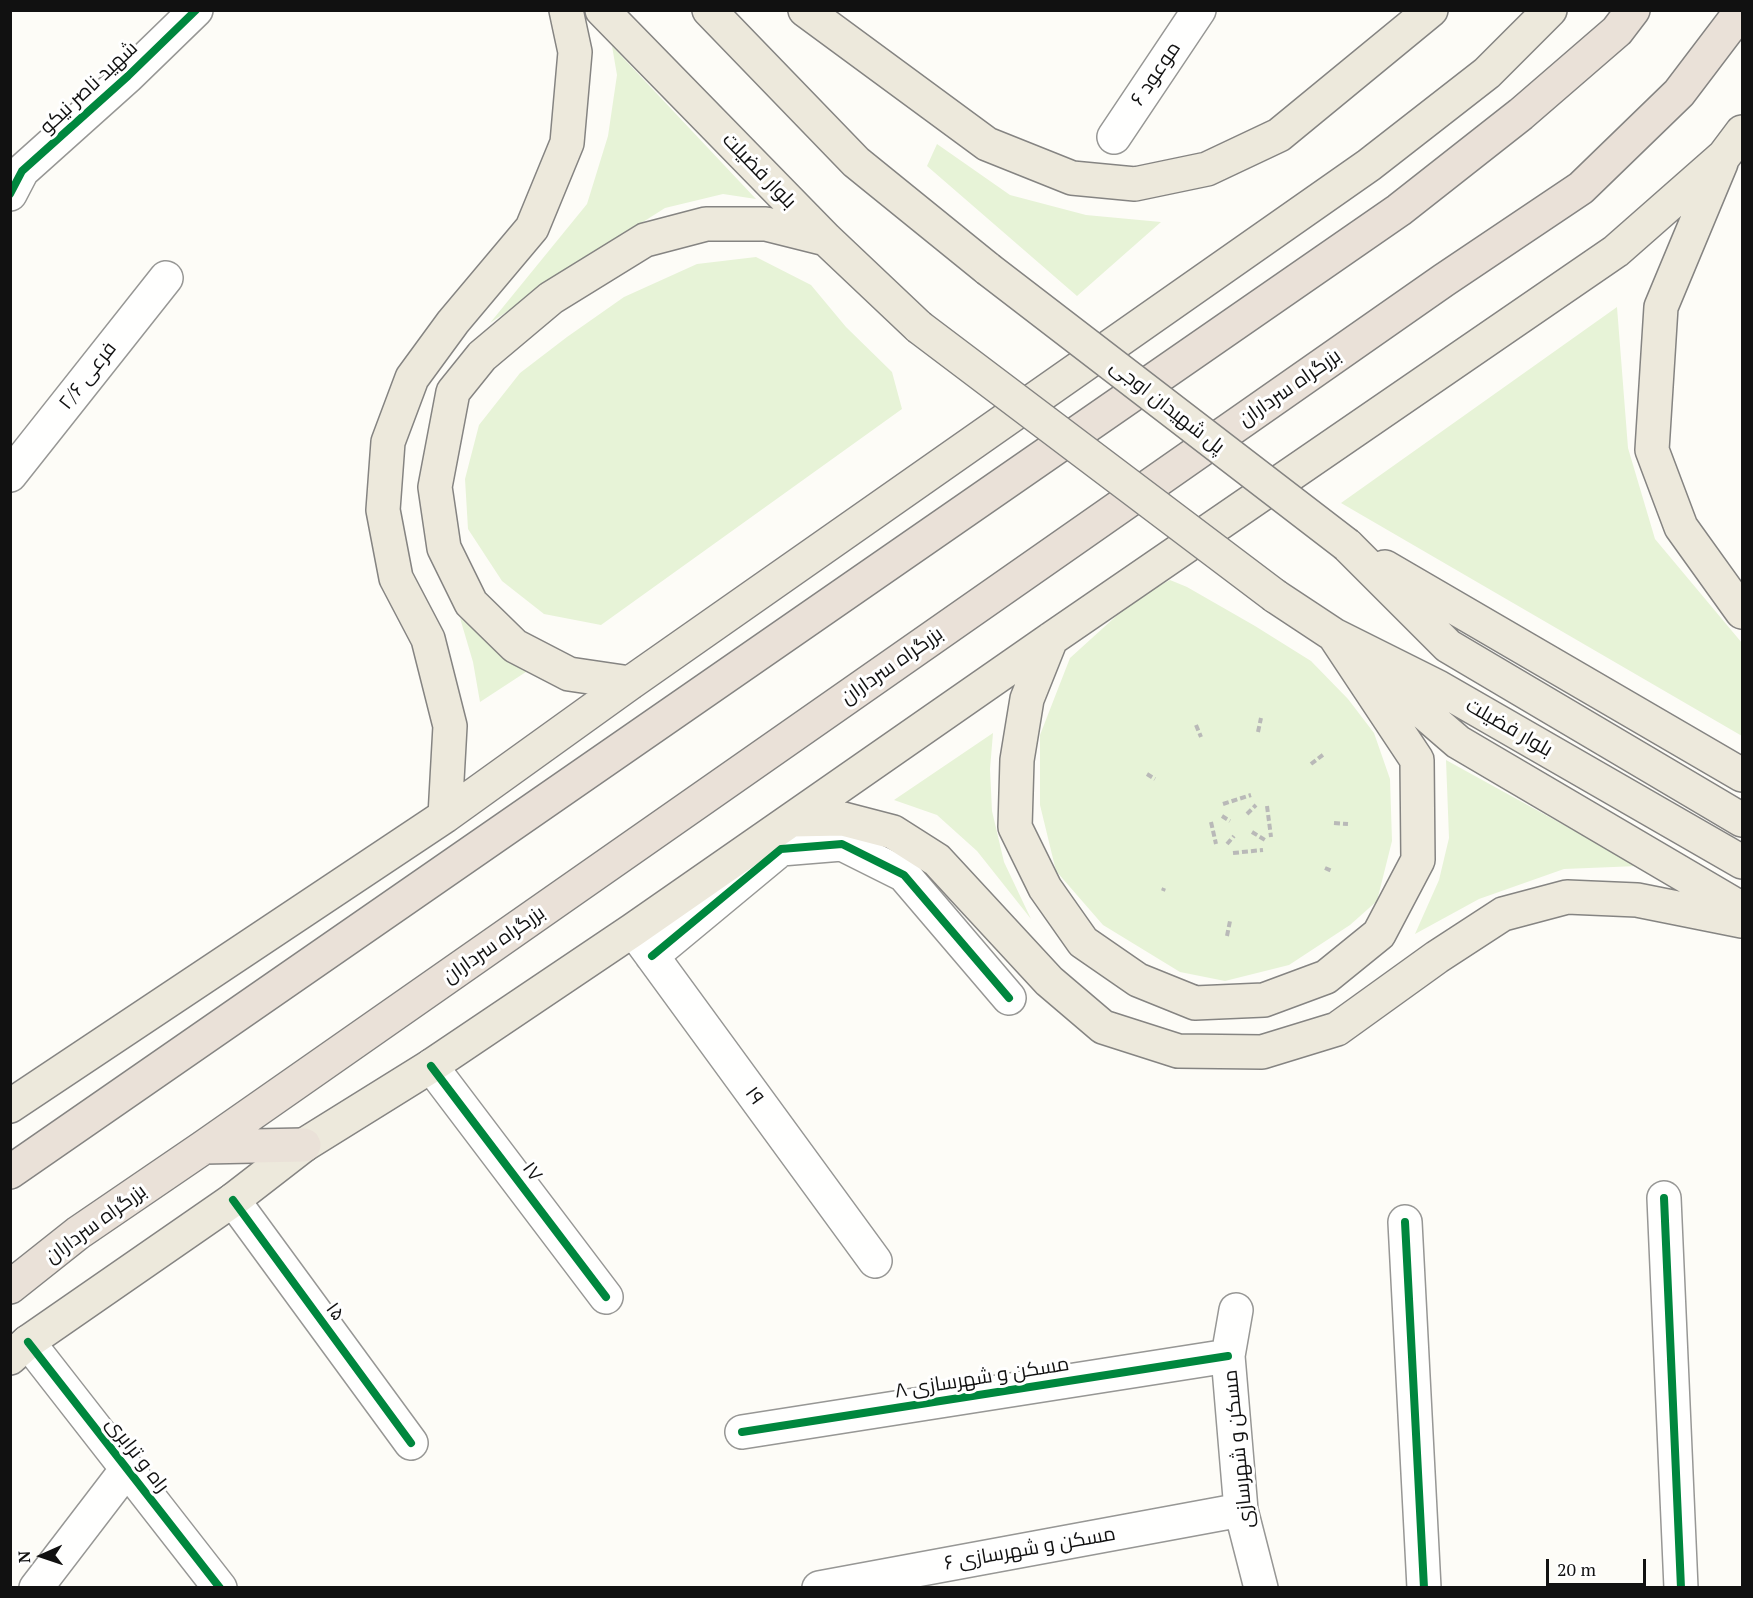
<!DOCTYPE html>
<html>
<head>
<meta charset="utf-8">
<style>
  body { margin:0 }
  #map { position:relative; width:1753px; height:1598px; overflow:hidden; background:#fdfcf7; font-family:"PT Serif",serif }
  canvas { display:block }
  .frame { position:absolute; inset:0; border:12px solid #111; pointer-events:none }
  .north { position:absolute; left:12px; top:1526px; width:60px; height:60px; -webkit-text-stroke:4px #fff; paint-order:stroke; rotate:267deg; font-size:16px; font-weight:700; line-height:24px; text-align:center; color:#111 }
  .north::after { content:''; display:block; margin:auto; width:21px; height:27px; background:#111; clip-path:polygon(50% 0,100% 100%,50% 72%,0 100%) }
  .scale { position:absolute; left:1546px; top:1559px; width:100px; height:27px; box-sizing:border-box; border:3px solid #111; border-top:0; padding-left:8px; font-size:18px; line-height:21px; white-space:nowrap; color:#111; -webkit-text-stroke:4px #fff; paint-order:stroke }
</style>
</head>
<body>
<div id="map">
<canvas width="1753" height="1598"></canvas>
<div class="frame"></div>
<div class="north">N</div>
<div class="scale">20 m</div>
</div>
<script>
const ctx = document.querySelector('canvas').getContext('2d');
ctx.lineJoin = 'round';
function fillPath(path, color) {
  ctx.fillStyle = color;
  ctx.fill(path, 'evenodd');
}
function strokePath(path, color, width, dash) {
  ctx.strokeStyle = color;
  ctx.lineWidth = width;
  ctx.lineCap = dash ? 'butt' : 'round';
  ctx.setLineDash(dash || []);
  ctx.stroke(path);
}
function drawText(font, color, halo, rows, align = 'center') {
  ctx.font = font + ' "PT Serif",Cairo,serif';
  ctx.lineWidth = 6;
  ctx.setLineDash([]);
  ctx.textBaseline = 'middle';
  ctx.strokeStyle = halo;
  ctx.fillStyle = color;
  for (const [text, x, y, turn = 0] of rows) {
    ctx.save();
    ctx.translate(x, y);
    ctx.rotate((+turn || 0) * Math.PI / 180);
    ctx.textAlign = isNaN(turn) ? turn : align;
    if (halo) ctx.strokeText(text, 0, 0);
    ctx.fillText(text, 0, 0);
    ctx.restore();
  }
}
fillPath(new Path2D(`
  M612 46 756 199 723 194 665 208 613 241 490 323 587 204 608 136 617 75Z
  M937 144 1010 195 1086 215 1161 222 1077 296 927 166Z
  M756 257 811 285 846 327 892 372 902 409 601 625 544 614 502 581 468 529 465 479 479 425 520 373 567 337 624 297 697 264Z
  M1617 307 1628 448 1655 539 1742 643V736L1341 503Z
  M1170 580 1187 587 1255 626 1311 661 1348 699 1374 733 1390 779 1392 841 1377 901 1350 925 1289 965 1225 981 1180 972 1103 925 1056 871 1040 805V735L1070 658 1135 599Z
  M460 618 501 650 532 668 480 702 473 662Z
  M993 733 990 769 992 811 1004 862 1031 919 977 851 937 815 894 800Z
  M1446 760 1638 866 1564 869 1479 899 1415 934 1439 880 1449 838Z`), '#e7f3d7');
const minor = new Path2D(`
  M1114 137 1199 10
  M10 194 22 171 128 76 196 10
  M10 475 166 278
  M639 938 875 1261
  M652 956 781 849 842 844 904 875 1009 998
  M431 1066 606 1297
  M1664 1198 1681 1588
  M233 1200 411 1443
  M1405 1222 1424 1588
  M1236 1310 1228 1356 1241 1510 1261 1588
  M28 1342 220 1588
  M742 1432 1228 1356
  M36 1588 127 1469
  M819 1588 1241 1510`);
const major = new Path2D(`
  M602 10 826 239 919 327
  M709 10 856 162 988 269
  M805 10 987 144 1072 178 1135 184 1207 169 1279 135 1431 10
  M1721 163 1661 307 1652 450 1681 527 1742 612
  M1347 545 1448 646 1742 820
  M1385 567 1742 775
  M1275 596 1334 635 1438 687 1742 862
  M1051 639 1027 699 1017 760 1015 827 1045 888 1083 942 1138 980 1195 1003 1264 1000 1326 977 1379 934 1418 860 1417 760 1334 635
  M1371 667 1458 742 1742 909
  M630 683 569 674 515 646 471 603 444 548 435 487 453 392 482 356 551 298 645 240 706 224H766L826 239
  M445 816 450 726 428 639 396 578 383 510 388 442 412 378 453 322 532 228 567 143 575 52 566 10
  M792 820 843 819 893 832 937 860 1049 981 1103 1027 1178 1051 1262 1052 1337 1029 1437 957 1503 914 1567 897 1637 900 1742 921
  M10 1106 445 816 630 683 1369 165 1487 73 1550 10
  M10 1358 28 1342 233 1200 304 1145 431 1066 633 930 1051 639 1616 251 1724 156 1742 132`);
const highway = new Path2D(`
  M204 1147 304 1145
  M10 1172 1399 210 1521 114 1617 31 1633 10
  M10 1287 78 1233 204 1147 1444 280 1581 188 1679 93 1742 10`);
strokePath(minor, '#979795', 36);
strokePath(major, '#858482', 36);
strokePath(highway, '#858482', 36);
strokePath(new Path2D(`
  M1196 725 1201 737
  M1258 732 1261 718
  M1311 764 1324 754
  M1147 774 1155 779
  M1223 804 1251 795
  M1267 806 1271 837
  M1247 814 1256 805
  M1222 816 1230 821
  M1211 822 1216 844
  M1334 823 1348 824
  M1252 832 1265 840
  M1227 844 1234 836
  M1233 853 1263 850
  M1325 868 1332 871
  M1163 891 1164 888
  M1227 936 1230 921`), '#b9b9b8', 4, [6, 3]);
strokePath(minor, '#fffffe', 33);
strokePath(major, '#ede9dc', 33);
strokePath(highway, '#eae1d8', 33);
const majorBridge = new Path2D(`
  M988 269 1347 545
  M919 327 1275 596`);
strokePath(majorBridge, '#858482', 36, []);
strokePath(majorBridge, '#ede9dc', 33);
strokePath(new Path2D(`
  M10 194 22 171 128 76 196 10
  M652 956 781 849 842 844 904 875 1009 998
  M431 1066 606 1297
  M1664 1198 1681 1588
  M233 1200 411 1443
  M1405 1222 1424 1588
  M28 1342 220 1588
  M742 1432 1228 1356`), '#00873e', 8);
drawText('20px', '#111', '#fff', [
  ["موعود ۶",1156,74,-56],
  ["شهید ناصر نیکو",89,88,-43],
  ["بلوار فضیلت",759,171,46],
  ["فرعی ۲/۶",88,376,-52],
  ["بزرگراه سرداران",1290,388,-35],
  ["پل شهیدان اوجی",1167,407,38],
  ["بزرگراه سرداران",892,666,-35],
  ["بلوار فضیلت",1509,728,30],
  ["بزرگراه سرداران",494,945,-35],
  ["۱۹",754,1096,54],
  ["۱۷",532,1172,53],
  ["بزرگراه سرداران",96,1224,-36],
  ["۱۵",335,1312,54],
  ["مسکن و شهرسازی ۸",982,1378,-9],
  ["مسکن و شهرسازی",1239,1449,-96],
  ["راه و ترابری",137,1455,52],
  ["مسکن و شهرسازی ۶",1030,1549,-10]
]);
</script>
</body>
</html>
